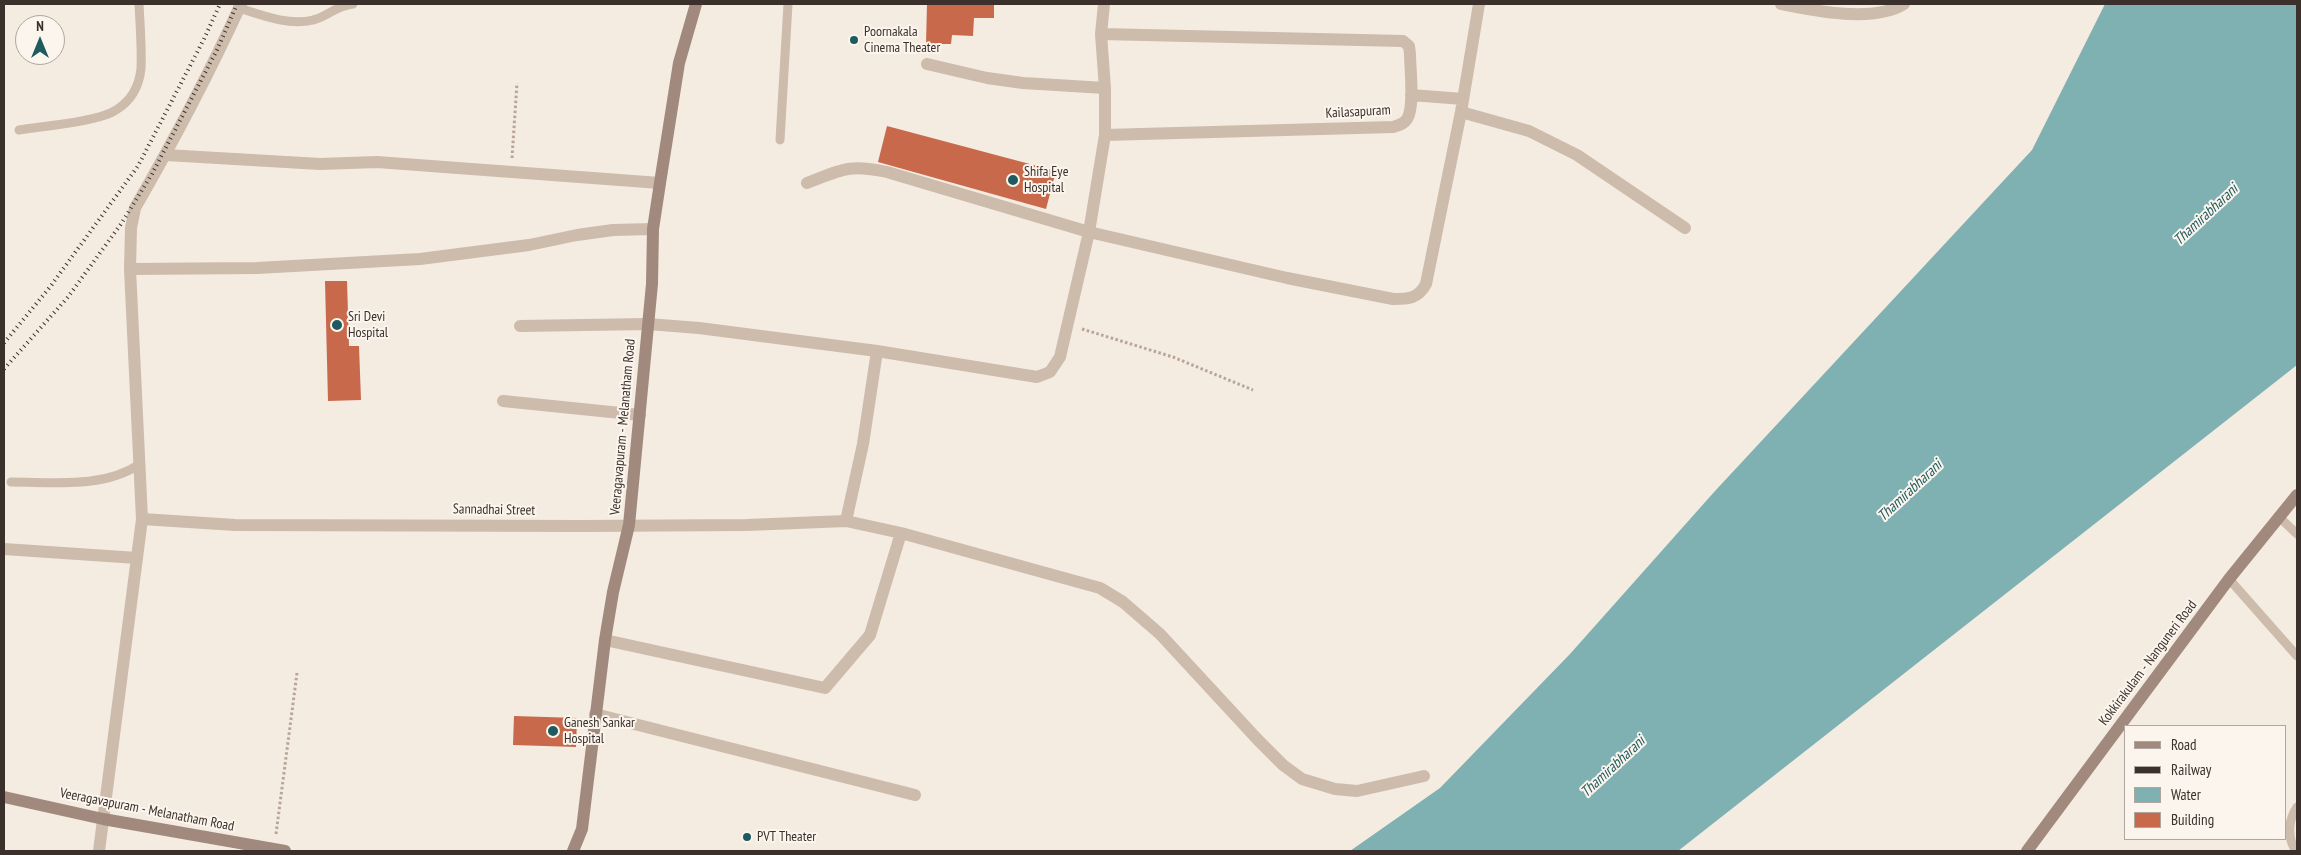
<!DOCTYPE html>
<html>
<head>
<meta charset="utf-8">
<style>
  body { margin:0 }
  #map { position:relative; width:2301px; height:855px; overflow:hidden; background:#f4ebe1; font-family:"PT Sans Narrow",sans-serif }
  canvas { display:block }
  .frame { position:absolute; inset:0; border:5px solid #3b302b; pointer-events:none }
  .legend { position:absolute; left:2124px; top:725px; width:162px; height:115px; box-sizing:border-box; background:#fbf5ee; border:1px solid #aea6a0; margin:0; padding:6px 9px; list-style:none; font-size:15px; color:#3b302b }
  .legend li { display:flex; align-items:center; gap:10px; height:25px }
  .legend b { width:25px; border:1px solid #aea6a0 }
  .north { position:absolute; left:15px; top:15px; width:50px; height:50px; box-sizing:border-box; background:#fbf5ee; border:1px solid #aea6a0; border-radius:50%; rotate:0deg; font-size:14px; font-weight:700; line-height:20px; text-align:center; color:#3b302b }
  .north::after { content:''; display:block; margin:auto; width:18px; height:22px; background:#1f5a5e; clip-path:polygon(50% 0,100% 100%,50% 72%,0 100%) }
</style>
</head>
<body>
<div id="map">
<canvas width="2301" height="855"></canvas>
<div class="frame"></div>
<ul class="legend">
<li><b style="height:6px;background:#a18a7d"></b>Road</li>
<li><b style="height:6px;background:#3b302b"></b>Railway</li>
<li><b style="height:14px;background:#7fb0b2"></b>Water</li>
<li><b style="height:14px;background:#c8694b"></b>Building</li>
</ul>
<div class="north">N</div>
</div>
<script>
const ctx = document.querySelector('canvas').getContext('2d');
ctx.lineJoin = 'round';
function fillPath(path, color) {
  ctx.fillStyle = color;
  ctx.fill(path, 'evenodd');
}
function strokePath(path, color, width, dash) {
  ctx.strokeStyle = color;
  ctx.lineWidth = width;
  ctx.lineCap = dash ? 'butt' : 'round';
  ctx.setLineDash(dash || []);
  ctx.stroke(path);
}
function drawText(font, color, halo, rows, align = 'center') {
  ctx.font = font + ' "PT Sans Narrow",sans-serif';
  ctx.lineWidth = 4;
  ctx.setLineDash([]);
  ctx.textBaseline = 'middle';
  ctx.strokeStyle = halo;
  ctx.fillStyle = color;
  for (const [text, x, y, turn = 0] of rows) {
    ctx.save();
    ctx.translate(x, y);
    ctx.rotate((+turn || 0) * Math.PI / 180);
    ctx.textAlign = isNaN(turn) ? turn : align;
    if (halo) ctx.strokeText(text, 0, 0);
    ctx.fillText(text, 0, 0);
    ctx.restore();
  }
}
fillPath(new Path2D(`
  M2105 4H2297V365L1678 851H1350L1440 788 1570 654 1715 491 2032 150Z`), '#7fb0b2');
fillPath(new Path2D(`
  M927 4H994V18H974L973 36 952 35 951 44H926Z
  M887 126 1056 171 1046 209 878 162Z
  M325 281H347L349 346H359L361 400 328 401Z
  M514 716 577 718 576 747 513 745Z`), '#c8694b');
strokePath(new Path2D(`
  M512 158 517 83
  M1082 329 1173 357 1253 390
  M276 834 297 673`), '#b9a596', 3, [2.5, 2.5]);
strokePath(new Path2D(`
  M239 8C261 15 289 26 313 20 327 17 335 6 353 4
  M19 130C43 126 98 122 116 110 131 101 139 86 141 69 142 48 140 25 139 4
  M780 140 788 4
  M11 482C53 482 103 489 140 464
  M2278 516 2297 534
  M2229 579 2297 656
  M2296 851C2287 838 2288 820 2297 807`), '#cdbbac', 9);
strokePath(new Path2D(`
  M1104 4 1101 34 1105 88V135L1089 232 1287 278 1393 299C1408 299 1418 299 1426 284L1461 112 1529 131 1577 155 1685 228
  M1781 4C1814 11 1874 23 1904 4
  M1101 34 1403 41 1409 46 1410 54C1410 69 1415 107 1407 119 1404 124 1399 125 1393 127L1105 135
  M927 64 987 78 1023 83 1105 88
  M1411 95 1463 99
  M1461 112 1479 4
  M166 155 320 164 377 162 660 183
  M130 269 257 268 420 259 529 245 577 235 613 230 653 229
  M520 326 648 324 699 328 877 351 1037 377 1050 372 1060 357 1089 232 887 172C849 164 843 169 807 183
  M877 351 863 444 846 521 901 533 1100 588 1123 602 1160 634 1258 740 1283 765 1302 779 1335 789 1357 791 1424 776
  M503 401 640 415
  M142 519 235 525 582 526 747 525 846 521
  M4 549 137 558
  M605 640 825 688 870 635 901 533
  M595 714 915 795`), '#cdbbac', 12);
strokePath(new Path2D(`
  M99 851 142 519 130 269 131 228 135 208C173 142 209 74 241 4`), '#cdbbac', 12);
strokePath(new Path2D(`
  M4 797 103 819 285 851
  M573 851 582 829 605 640 613 592 629 525 652 284 653 229 660 183 679 63 696 4
  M2027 851 2229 579 2297 495`), '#a18a7d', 12);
strokePath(new Path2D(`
  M4 343 50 287 138 166 204 39 220 4
  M4 369 68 297 121 224 152 174 218 48 237 4`), '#3b302b', 4, [1, 4]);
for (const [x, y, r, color] of [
  [854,40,5,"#1f5a5e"],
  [1013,180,6,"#1f5a5e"],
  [337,325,6,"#1f5a5e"],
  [553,731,6,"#1f5a5e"],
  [747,837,5,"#1f5a5e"]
]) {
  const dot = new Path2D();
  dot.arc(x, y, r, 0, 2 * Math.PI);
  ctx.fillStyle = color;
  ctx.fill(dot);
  strokePath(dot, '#fbf5ee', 2);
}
drawText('14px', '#3b302b', '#fbf5ee', [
  ["Poornakala",864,32],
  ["Cinema Theater",864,48],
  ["Shifa Eye",1024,172],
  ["Hospital",1024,188],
  ["Sri Devi",348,317],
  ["Hospital",348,333],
  ["Ganesh Sankar",564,723],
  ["Hospital",564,739],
  ["PVT Theater",757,837]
], 'left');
drawText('14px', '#3b302b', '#fbf5ee', [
  ["Kailasapuram",1358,112,-3],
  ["Veeragavapuram - Melanatham Road",623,427,-85],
  ["Sannadhai Street",494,510,1],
  ["Kokkirakulam - Nanguneri Road",2148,663,-53],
  ["Veeragavapuram - Melanatham Road",147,810,11]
]);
drawText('italic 15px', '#1f5a5e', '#fbf5ee', [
  ["Thamirabharani",2206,215,-43],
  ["Thamirabharani",1910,491,-43],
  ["Thamirabharani",1613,767,-43]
]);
</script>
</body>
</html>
